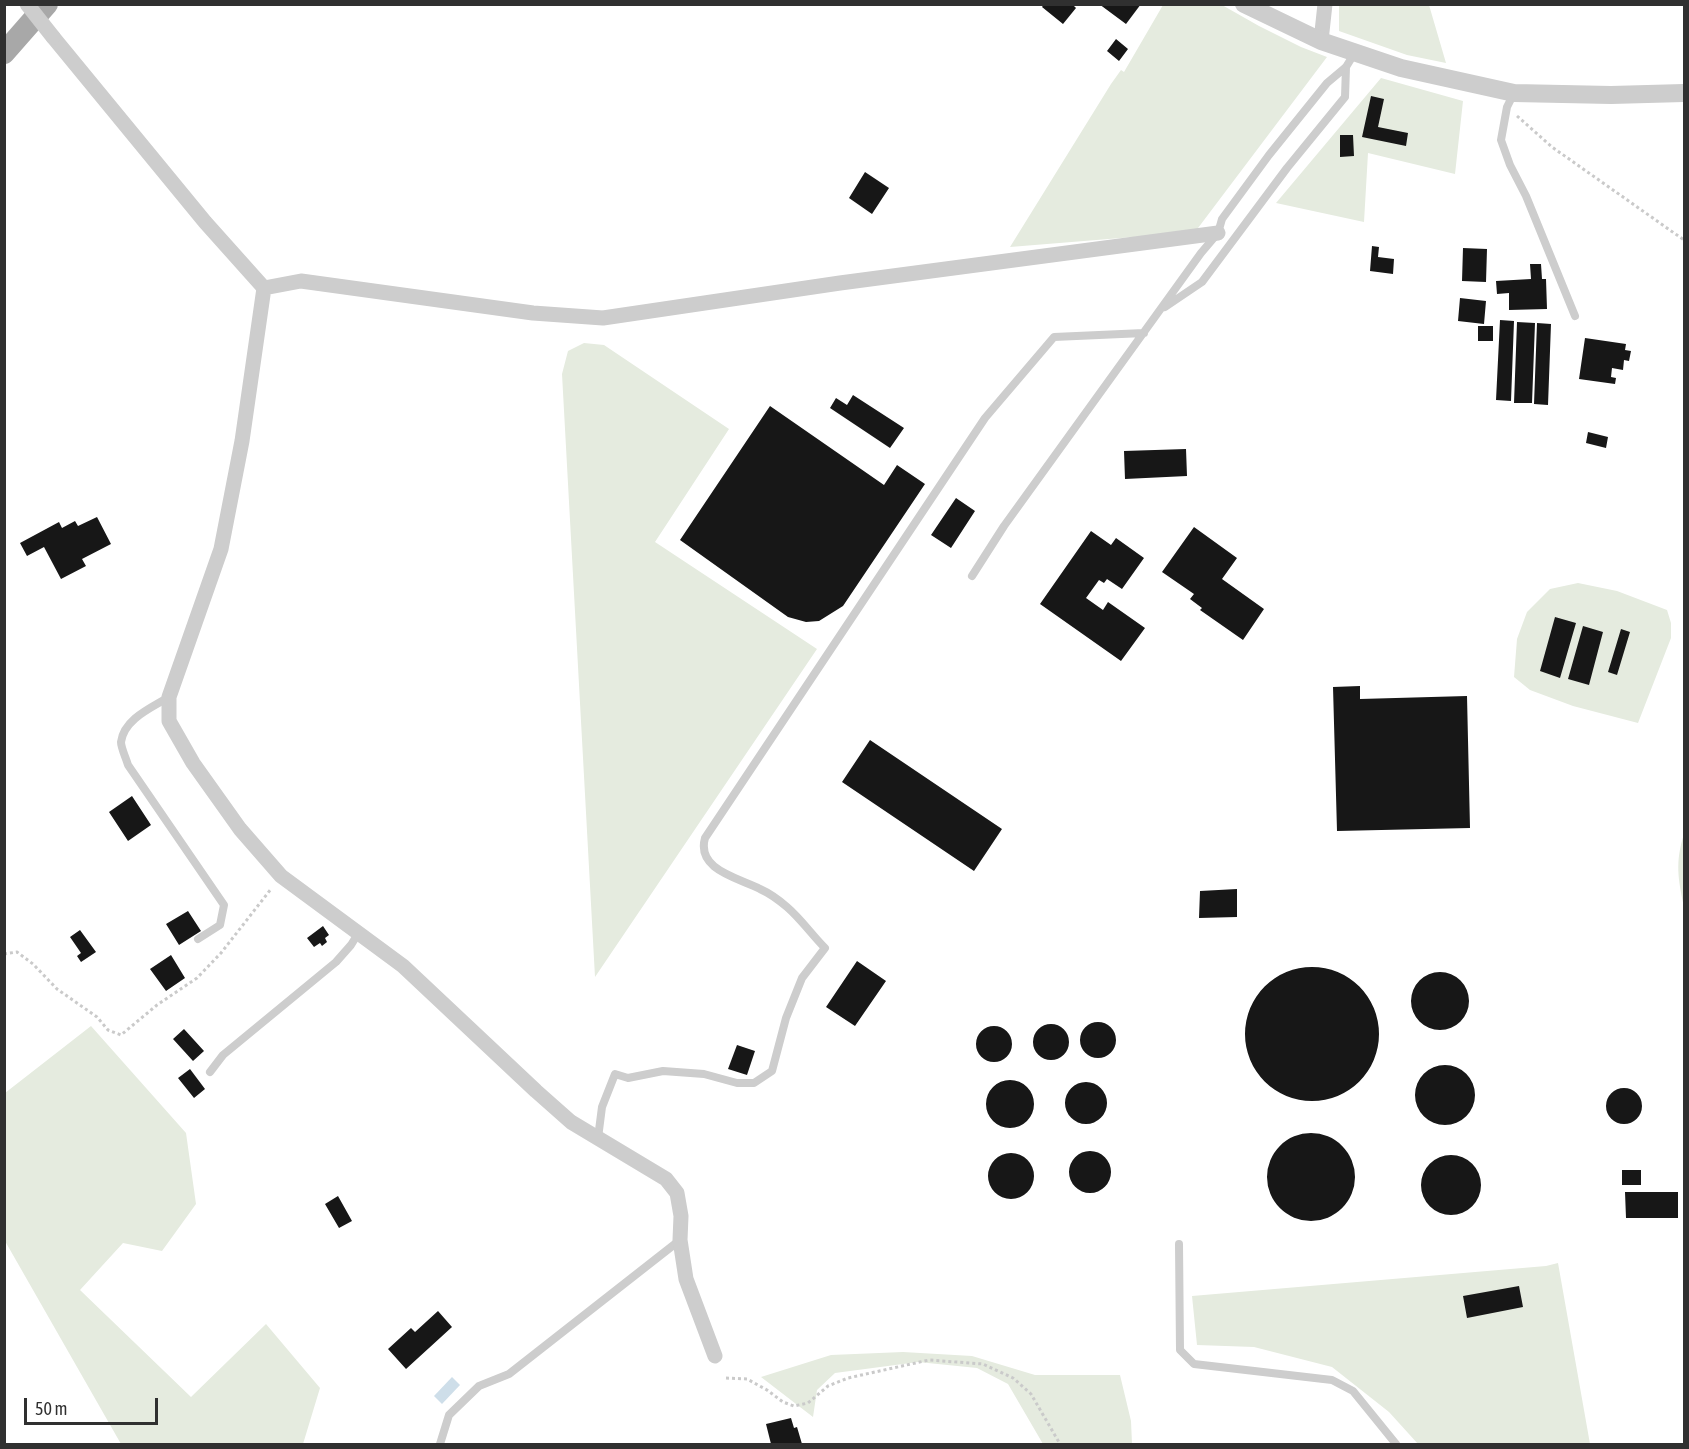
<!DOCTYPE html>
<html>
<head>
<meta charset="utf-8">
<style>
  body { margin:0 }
  #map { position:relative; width:1689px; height:1449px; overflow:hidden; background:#fff; font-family:"Asap Condensed",sans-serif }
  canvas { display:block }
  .frame { position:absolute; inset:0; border:6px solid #303030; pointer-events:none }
  .scale { position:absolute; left:24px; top:1398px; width:134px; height:27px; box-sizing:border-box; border:3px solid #303030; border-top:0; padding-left:8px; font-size:18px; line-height:21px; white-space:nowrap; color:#303030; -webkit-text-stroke:4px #fff; paint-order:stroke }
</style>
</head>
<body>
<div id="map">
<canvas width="1689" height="1449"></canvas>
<div class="frame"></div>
<div class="scale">50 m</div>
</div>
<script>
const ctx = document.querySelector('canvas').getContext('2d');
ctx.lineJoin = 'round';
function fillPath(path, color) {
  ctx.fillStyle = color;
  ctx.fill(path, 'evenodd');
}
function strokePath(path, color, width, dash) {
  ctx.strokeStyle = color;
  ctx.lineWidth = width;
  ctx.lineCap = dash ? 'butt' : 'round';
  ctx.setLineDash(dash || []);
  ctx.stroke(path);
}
fillPath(new Path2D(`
  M1163 5H1222L1259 26 1301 47 1327 57 1195 232 1010 247 1111 84 1121 70 1124 72Z
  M1339 5H1429L1446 63 1407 55 1339 31Z
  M1381 78 1463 101 1455 174 1368 153 1364 222 1276 203Z
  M584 343 604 345 729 429 655 542 817 649 595 977 562 374 568 351Z
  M1578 583 1617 591 1667 610 1671 623V638L1638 723 1573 706 1530 690 1514 677 1517 639 1527 612 1550 589Z
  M1684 834V907C1678 879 1675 862 1684 834Z
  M91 1026 186 1133 196 1204 162 1251 123 1243 80 1290 191 1397 266 1324 320 1388 303 1444H121L5 1241V1093Z
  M1558 1263 1590 1444H1418L1389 1412 1332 1367 1254 1347 1197 1345 1192 1296 1546 1266Z
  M903 1352 972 1356 1035 1375H1120L1131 1421 1132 1444H1043L1008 1384 977 1368 918 1362 835 1373 817 1390 813 1417 761 1377 831 1355Z`), '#e5ebdf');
fillPath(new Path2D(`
  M452 1377 460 1385 442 1404 434 1396Z`), '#cedee9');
fillPath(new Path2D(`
  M1044 4H1072L1076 8 1063 24 1042 7Z
  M1099 4H1141L1126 24Z
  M1116 39 1128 49 1119 61 1107 51Z
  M1371 96 1384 99 1378 127 1408 133 1406 146 1362 137Z
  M1340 135H1353L1354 156 1340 157Z
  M865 172 889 188 872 214 849 198Z
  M1372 246 1379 247 1378 257 1394 259 1393 274 1370 271Z
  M1463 248 1487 249 1486 282 1462 281Z
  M1530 264H1541L1542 279H1546L1547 309 1509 310V293L1497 294 1496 281 1531 279Z
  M1460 298 1486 301 1484 324 1458 321Z
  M1500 320 1514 321 1511 401 1496 400Z
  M1517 322 1535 323 1532 403H1514Z
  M1537 323 1551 324 1548 405 1534 404Z
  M1478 326H1493V341H1478Z
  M1585 338 1626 344 1625 350 1631 351 1629 361 1624 360 1623 370 1612 368 1611 377 1616 378 1615 384 1579 379Z
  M853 395 904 428 890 448 830 408 836 398 847 405Z
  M770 406 884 485 897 465 925 484 843 606 819 621 806 622 788 617 680 540Z
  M1588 432 1608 437 1606 448 1586 443Z
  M1186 449 1187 476 1125 479 1124 451Z
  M956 498 975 511 951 548 931 535Z
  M97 517 111 544 82 559 86 566 61 579 44 547 27 556 20 543 59 522 62 528 75 521 78 526Z
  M1194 527 1237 558 1222 579 1264 609 1243 640 1200 610 1202 608 1190 599 1194 594 1162 572Z
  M1091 531 1111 545 1116 538 1144 558 1122 589 1107 579 1104 583 1099 580 1086 598 1103 610 1108 602 1145 628 1121 661 1040 604Z
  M1555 617 1576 623 1560 678 1540 671Z
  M1583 626 1603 632 1589 685 1568 679Z
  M1621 629 1630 632 1617 675 1608 672Z
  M1360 686V699L1467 696 1470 828 1337 831 1333 687Z
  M870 740 1002 829 974 871 842 782Z
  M132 796 151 825 128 841 109 812Z
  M1237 889V917L1199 918 1200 891Z
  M188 911 201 931 179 945 166 924Z
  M323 926 329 935 325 938 327 942 322 946 320 943 314 947 307 938Z
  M80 930 96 952 81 962 77 956 81 953 70 937Z
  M171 955 185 978 166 991 150 969Z
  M857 961 886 981 855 1026 826 1007Z
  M1245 1034a67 67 0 1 1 134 0a67 67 0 1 1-134 0Z
  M1411 1001a29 29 0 1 1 58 0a29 29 0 1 1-58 0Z
  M1080 1040a18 18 0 1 1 36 0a18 18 0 1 1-36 0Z
  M1033 1042a18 18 0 1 1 36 0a18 18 0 1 1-36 0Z
  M976 1044a18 18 0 1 1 36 0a18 18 0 1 1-36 0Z
  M184 1029 204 1051 193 1061 173 1039Z
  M737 1045 755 1051 747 1075 728 1069Z
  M1415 1095a30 30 0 1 1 60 0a30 30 0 1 1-60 0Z
  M190 1069 205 1089 194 1098 178 1078Z
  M986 1104a24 24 0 1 1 48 0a24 24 0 1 1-48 0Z
  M1065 1103a21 21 0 1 1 42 0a21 21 0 1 1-42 0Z
  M1606 1106a18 18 0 1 1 36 0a18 18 0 1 1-36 0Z
  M1267 1177a44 44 0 1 1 88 0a44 44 0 1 1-88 0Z
  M1069 1172a21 21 0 1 1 42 0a21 21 0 1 1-42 0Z
  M988 1176a23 23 0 1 1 46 0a23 23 0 1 1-46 0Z
  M1421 1185a30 30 0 1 1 60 0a30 30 0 1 1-60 0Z
  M1622 1170H1641V1185H1622Z
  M1625 1192H1678V1218H1626Z
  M338 1196 352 1221 339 1228 325 1204Z
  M1519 1286 1523 1307 1467 1318 1463 1296Z
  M438 1311 452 1327 406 1369 388 1349 411 1328 415 1332Z
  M791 1418 794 1428 797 1427 802 1444H771L766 1424Z`), '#171717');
strokePath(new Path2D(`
  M1517 116 1552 147 1684 240
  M4 954 17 952 33 964 57 989 97 1017 108 1030 121 1035 157 1005 197 978 221 953 271 889
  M726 1378 747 1379 767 1390 783 1402 794 1406 808 1403 828 1386 848 1378 929 1360 983 1364 1013 1378 1031 1394 1060 1444`), '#cacaca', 3, [3, 3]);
strokePath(new Path2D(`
  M1514 93 1507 107 1501 140 1510 165 1526 196 1575 316
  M1165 307 1202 282 1287 168 1345 97 1346 67
  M972 576 1004 526 1201 253 1218 233 1222 219 1269 155 1327 83 1346 67 1354 54
  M169 697C151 708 124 719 121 742 121 748 126 758 128 765L224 905 220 925 198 939
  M210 1072 223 1055 336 962 351 945 359 932
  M598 1138 602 1107 615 1074 628 1078 663 1071 704 1074 737 1083H754L772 1071 786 1018 802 978 825 948C812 935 801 919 787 907 780 901 769 893 760 889 739 878 696 870 705 838L985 418 1054 337 1144 333
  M1179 1244 1180 1350 1194 1364 1332 1380 1353 1391 1396 1444
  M440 1444 449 1415 479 1386 509 1374 680 1240`), '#cdcdcd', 8);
strokePath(new Path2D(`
  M53 37 205 222 264 288 301 281 533 313 603 318 840 283 1218 233
  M1321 41 1325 4
  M264 288 242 441 221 549 169 697V721L193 763 240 829 281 876 403 966 536 1091 571 1122 666 1179 677 1193 681 1216 680 1240 686 1279 715 1356`), '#cdcdcd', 15);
strokePath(new Path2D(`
  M1244 4 1321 41 1401 68 1514 93 1611 95 1684 93`), '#cdcdcd', 18);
strokePath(new Path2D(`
  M4 53 47 4`), '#a8a8a8', 22);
strokePath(new Path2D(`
  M27 4 53 37`), '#cdcdcd', 15);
</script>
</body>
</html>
